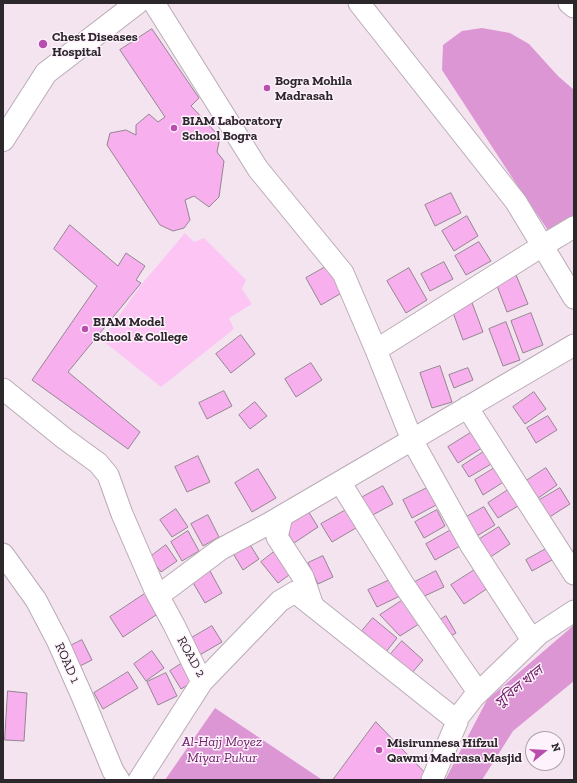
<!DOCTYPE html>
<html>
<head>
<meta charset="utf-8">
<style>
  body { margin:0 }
  #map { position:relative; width:577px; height:783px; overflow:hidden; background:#f3e4f0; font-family:"Zilla Slab",serif }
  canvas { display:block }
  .frame { position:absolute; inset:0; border:4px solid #2c272b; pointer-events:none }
  .north { position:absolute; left:525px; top:731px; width:40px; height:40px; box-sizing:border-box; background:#fef2fc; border:1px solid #aaa1a8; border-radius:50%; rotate:72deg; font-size:11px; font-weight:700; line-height:16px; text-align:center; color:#2c272b }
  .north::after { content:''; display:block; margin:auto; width:14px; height:18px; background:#ba4eaf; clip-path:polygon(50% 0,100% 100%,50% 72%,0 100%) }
</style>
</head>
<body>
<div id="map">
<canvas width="577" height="783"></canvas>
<div class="frame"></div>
<div class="north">N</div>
</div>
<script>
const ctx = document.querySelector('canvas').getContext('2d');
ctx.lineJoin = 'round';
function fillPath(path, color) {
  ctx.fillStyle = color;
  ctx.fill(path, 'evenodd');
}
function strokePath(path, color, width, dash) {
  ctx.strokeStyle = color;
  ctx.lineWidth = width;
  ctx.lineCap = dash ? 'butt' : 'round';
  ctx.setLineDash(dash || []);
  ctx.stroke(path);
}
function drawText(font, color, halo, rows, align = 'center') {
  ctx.font = font + ' "Zilla Slab","Noto Sans Bengali",serif';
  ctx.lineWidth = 3;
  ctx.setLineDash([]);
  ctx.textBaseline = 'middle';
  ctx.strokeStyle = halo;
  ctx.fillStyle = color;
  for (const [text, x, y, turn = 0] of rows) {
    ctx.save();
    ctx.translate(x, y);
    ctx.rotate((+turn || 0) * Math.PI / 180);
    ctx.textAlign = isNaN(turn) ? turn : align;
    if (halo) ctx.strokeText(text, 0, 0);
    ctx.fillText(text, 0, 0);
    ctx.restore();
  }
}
fillPath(new Path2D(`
  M185 233 194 242 204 238 246 280 242 289 252 304 229 318 234 329 161 387 102 340 141 285Z`), '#fcc5f4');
fillPath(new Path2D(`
  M482 28 510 33 529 44 558 76 574 90V227L554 239 515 182 442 70 443 45 462 31Z
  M574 625V681L513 731 482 780H445L487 700Z
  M215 708 321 779 320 780H165Z`), '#dd96d4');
const building = new Path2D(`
  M152 29 199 98 191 106 220 137 217 152 224 161 219 197 209 207 194 196 185 200 190 220 184 228 173 231 160 225 107 145 110 133 126 130 136 135V125L149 114 158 122 165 117 120 50Z
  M451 193 461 213 435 226 425 205Z
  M467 216 478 236 454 251 442 231Z
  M70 225 118 266 126 253 145 266 136 280 141 283 68 372 140 432 128 449 32 380 97 286 54 249Z
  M479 242 491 261 466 275 455 256Z
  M444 262 453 279 430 291 421 274Z
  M329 265 345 291 321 305 306 278Z
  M409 268 427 300 406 313 387 281Z
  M514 270 528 304 507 312 494 278Z
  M471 300 483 332 463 340 451 307Z
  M531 313 543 345 523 353 511 321Z
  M506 322 520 360 503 366 489 329Z
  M241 335 255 354 231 373 216 354Z
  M311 363 322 380 296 397 285 379Z
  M440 366 452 402 432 408 420 373Z
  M468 368 473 380 454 388 449 375Z
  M224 391 232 406 207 419 199 403Z
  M534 392 546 409 525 424 513 407Z
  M255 402 267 416 250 429 239 415Z
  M548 416 557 430 536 443 527 428Z
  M472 432 482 448 458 463 448 447Z
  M485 451 493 463 469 477 462 466Z
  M198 456 210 482 187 492 175 467Z
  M496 467 505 481 483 495 475 480Z
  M546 468 557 485 534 501 523 483Z
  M258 469 276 498 252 512 235 483Z
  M383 486 393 504 369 517 359 499Z
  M427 488 436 505 412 518 403 500Z
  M560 488 570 504 548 518 538 501Z
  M508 490 518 506 498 518 488 503Z
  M305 506 318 527 294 543 280 521Z
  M484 507 495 525 472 539 461 520Z
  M176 509 188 527 172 537 160 520Z
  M346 510 356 528 332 542 321 524Z
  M437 510 445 526 424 538 415 522Z
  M208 515 219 537 203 546 191 524Z
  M499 527 510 544 489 558 478 540Z
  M451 530 460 546 435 560 426 544Z
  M188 531 199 551 182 561 171 542Z
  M247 540 259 559 243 570 231 550Z
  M166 545 177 561 161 572 150 557Z
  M279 548 296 570 278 583 261 562Z
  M546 549 552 560 532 571 526 560Z
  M323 556 333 577 318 584 308 563Z
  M476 569 488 588 464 604 451 585Z
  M210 571 222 593 205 603 192 581Z
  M436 571 444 587 418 599 411 584Z
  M394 578 402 595 377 607 368 590Z
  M146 593 159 613 123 637 110 617Z
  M403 600 422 622 400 636 380 615Z
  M446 616 456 633 445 639 436 623Z
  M373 618 397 638 386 652 362 631Z
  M212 626 222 642 198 656 188 640Z
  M82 640 92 660 78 667 68 647Z
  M402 641 423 660 411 674 390 655Z
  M152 651 164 668 146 681 134 664Z
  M187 660 198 679 181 689 170 671Z
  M128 672 138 688 103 709 94 693Z
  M166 673 177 696 158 705 147 682Z
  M8 691 27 693 24 741 5 740Z
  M376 722 431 779 430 780H333Z`);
fillPath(building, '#f8afed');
strokePath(building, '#938590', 1);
const minor = new Path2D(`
  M154 3 258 169 343 273 376 350 412 440 470 544 532 640
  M359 3 516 202 574 298
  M569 3 574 7
  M376 350 542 246 574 227
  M3 389 65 439 98 463 108 475 122 514 155 590 174 625 202 682
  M467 407 574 574
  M340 482 404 585 478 692
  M282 516 277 537 303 577 313 606
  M3 554 36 600 58 642 82 696 113 771 119 780
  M158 596 221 549 268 524 574 345
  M139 780 202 682 280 601 295 592 456 720
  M432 780 457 722 456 720 474 697 539 634 574 611`);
const major = new Path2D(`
  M3 140 46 73 137 3`);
strokePath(minor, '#baabb7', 23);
strokePath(major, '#baabb7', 24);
strokePath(minor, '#fff', 21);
strokePath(major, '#fff', 22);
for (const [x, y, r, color] of [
  [43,44,5,"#ba4eaf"],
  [267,88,4,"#ba4eaf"],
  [174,128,4,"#ba4eaf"],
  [85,329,4,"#ba4eaf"],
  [379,750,4,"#ba4eaf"]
]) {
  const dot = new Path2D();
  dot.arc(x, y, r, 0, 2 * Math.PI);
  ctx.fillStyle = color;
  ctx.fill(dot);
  strokePath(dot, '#fef2fc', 1.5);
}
drawText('bold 13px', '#2c272b', '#fef2fc', [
  ["Chest Diseases",52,37],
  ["Hospital",52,52],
  ["Bogra Mohila",275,81],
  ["Madrasah",275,96],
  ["BIAM Laboratory",182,121],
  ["School Bogra",182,136],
  ["BIAM Model",93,322],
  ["School & College",93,337],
  ["Misirunnesa Hifzul",387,743],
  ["Qawmi Madrasa Masjid",387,758]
], 'left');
drawText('13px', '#2c272b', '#fef2fc', [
  ["ROAD 2",191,657,61],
  ["ROAD 1",67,663,66]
]);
drawText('italic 14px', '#6e1b67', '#fef2fc', [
  ["সুবিল খাল",519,687,-39],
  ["Al-Hajj Moyez",222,742],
  ["Miyar Pukur",222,758]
]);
</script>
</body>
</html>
